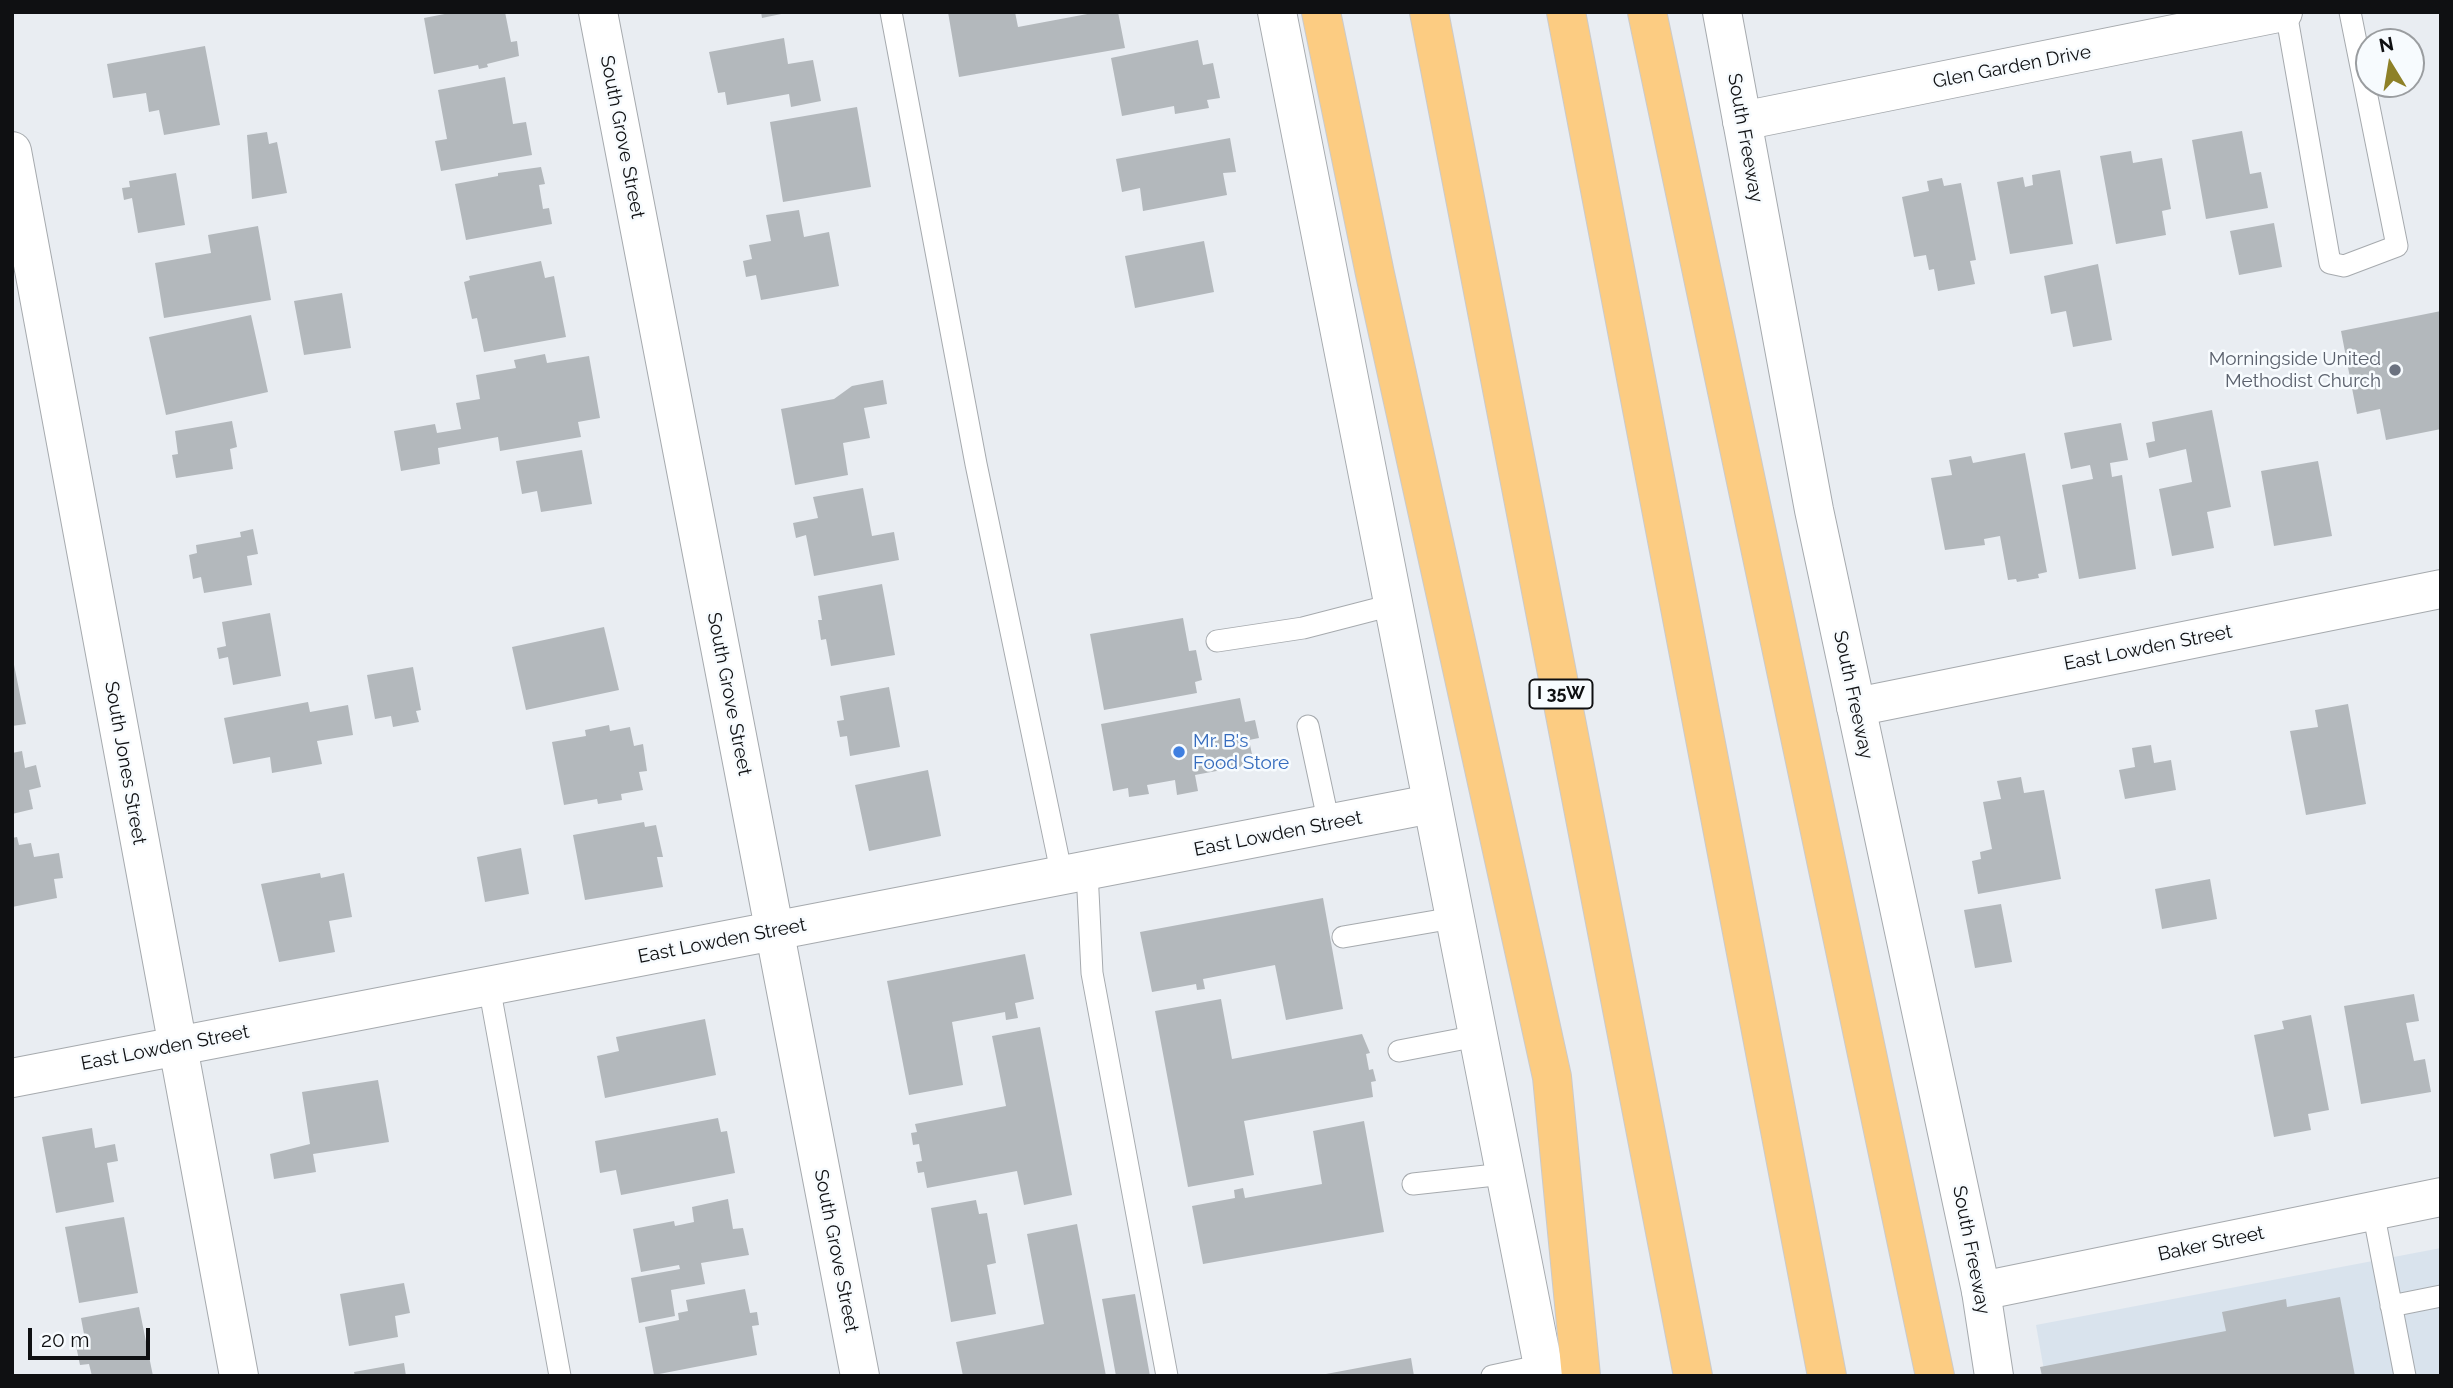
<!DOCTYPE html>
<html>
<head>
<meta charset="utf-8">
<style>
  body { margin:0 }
  #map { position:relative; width:2453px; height:1388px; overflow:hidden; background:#e9edf2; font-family:Raleway,sans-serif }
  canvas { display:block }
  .frame { position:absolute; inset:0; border:14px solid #0f1012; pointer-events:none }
  .north { position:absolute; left:2355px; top:28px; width:70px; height:70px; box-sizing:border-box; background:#f7fbfe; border:2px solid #9a9da0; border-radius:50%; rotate:349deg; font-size:19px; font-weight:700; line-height:28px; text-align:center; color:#0f1012 }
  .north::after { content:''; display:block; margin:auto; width:24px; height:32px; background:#8e8128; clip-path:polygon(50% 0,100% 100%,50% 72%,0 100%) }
  .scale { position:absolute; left:28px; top:1328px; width:122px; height:32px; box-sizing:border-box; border:4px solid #0f1012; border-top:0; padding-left:9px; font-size:21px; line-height:24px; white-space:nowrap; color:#0f1012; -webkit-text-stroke:5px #f7fbfe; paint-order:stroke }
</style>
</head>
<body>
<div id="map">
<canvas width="2453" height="1388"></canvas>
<div class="frame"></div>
<div class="north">N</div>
<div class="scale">20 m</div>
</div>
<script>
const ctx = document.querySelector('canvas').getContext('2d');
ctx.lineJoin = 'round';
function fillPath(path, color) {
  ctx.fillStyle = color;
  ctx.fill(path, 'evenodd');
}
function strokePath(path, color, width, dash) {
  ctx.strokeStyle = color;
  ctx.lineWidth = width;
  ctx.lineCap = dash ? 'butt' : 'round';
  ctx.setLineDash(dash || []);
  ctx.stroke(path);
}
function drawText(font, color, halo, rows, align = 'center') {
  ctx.font = font + ' Raleway,sans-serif';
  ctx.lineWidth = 5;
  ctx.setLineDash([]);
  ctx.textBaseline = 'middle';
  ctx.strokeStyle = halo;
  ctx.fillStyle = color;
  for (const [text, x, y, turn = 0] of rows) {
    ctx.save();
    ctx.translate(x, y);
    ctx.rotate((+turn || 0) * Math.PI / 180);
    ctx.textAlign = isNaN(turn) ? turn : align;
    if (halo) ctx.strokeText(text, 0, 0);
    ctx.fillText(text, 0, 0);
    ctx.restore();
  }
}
fillPath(new Path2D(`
  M2441 1248V1376H2045L2036 1325Z`), '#d9e3ed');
fillPath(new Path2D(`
  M455 12H505L511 42 517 41 519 56 487 64 488 67 479 69 478 65 434 74 424 18Z
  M761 12H786V13L762 18Z
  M948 12H1015L1018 27 1098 12H1118L1125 48 959 77Z
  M784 38 788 64 813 60 821 101 791 107 789 94 727 105 725 92 718 93 709 52Z
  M1198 40 1203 65 1213 63 1220 98 1207 100 1209 108 1175 114 1174 106 1122 116 1111 58Z
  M205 46 220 125 164 135 159 110 149 112 146 93 113 98 107 64Z
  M505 77 513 124 526 122 532 155 441 171 435 141 447 139 438 90Z
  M857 107 871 187 783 202 770 122Z
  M2242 131 2250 174 2261 172 2268 208 2206 219 2192 140Z
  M267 132 269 144 277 142 287 193 252 199 247 135Z
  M1230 138 1236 172 1223 173 1227 195 1143 211 1140 188 1122 192 1116 159Z
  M2131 151 2133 163 2162 158 2171 209 2162 211 2166 235 2116 244 2100 156Z
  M541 167 545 184 539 185 543 209 549 208 552 224 466 240 455 184 498 176V173Z
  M2060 170 2073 244 2010 254 1997 182 2023 177 2025 187 2033 185 2032 175Z
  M176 173 185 225 138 233 132 198 124 200 122 188 130 187 129 181Z
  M1942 178 1944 186 1961 183 1976 260 1970 261 1975 284 1938 291 1934 269 1929 270 1926 255 1914 257 1902 197 1929 191 1927 181Z
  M799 210 804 237 829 232 839 286 761 300 756 275 746 277 743 261 752 259 749 245 771 241 766 215Z
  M2274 223 2282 267 2239 275 2230 231Z
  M258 226 271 300 164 318 155 263 211 253 208 235Z
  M1204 241 1214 292 1135 308 1125 256Z
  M541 261 545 278 554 276 566 337 484 352 477 318 472 319 464 282 470 280 469 276Z
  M2098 264 2112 340 2073 347 2066 311 2051 314 2044 276Z
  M342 293 351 348 304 355 294 301Z
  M2441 311V429L2386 440 2380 409 2357 414 2341 331Z
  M251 315 268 392 166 415 149 337Z
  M545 354 547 363 589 356 600 418 578 422 581 437 500 451 498 437 438 448 440 464 401 471 394 431 435 424 437 433 461 429 456 403 480 399 476 375 516 368 514 360Z
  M883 380 887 404 864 408 870 438 843 443 848 475 795 485 781 409 834 399 852 386Z
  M2212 410 2231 507 2207 512 2214 548 2172 556 2159 489 2192 482 2186 449 2149 458 2146 443 2155 441 2152 422Z
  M232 421 237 447 230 449 233 469 176 478 172 455 178 454 175 431Z
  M2121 423 2128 460 2110 463 2112 477 2122 475 2136 569 2079 579 2062 485 2093 479 2090 465 2071 469 2064 433Z
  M582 450 592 504 541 512 537 491 522 494 516 461Z
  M2025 453 2047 572 2038 574 2039 578 2017 582 2016 579 2008 580 2000 536 1984 539 1985 545 1945 550 1931 478 1952 475 1949 460 1971 456 1973 463Z
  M2318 461 2332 536 2274 546 2261 471Z
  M863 488 872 536 894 532 899 560 814 576 806 535 796 538 793 523 818 518 813 497Z
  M253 529 258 554 247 556 252 585 204 593 201 577 193 579 189 555 197 553 196 545 241 537 240 532Z
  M882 584 895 655 831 666 826 639 821 640 818 620H822L818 596Z
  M270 613 281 676 233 685 228 657 219 659 217 648 226 646 222 622Z
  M1183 618 1189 651 1196 650 1202 680 1195 682 1197 693 1104 710 1090 634Z
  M604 627 619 690 526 710 512 647Z
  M12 655 26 724 12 726Z
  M413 667 421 710 416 711 419 722 393 727 391 716 375 719 367 675Z
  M889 687 900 747 850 756 847 736 840 737 837 721 844 720 840 696Z
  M1240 698 1245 722 1255 720 1259 738 1249 740 1254 764 1195 775 1198 791 1177 795 1175 780 1147 785 1149 794 1129 797 1128 788 1113 791 1101 724Z
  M308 702 310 712 348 705 353 735 317 741 322 764 272 773 270 757 233 764 224 718Z
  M2348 704 2366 804 2306 815 2290 731 2318 727 2315 710Z
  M609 725 610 731 630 727 634 746 643 744 647 771 639 772 643 790 621 794 622 800 598 804 597 799 564 805 552 742 586 736 585 730Z
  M2151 745 2154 763 2171 760 2176 790 2125 799 2119 770 2135 767 2132 748Z
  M22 751 25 768 36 765 41 787 29 790 33 809 12 814V753Z
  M928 770 941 836 869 851 855 785Z
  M2021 777 2024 793 2044 790 2061 879 1978 894 1972 861 1981 859 1980 852 1992 849 1983 802 2001 799 1997 781Z
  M644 822 645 827 656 825 663 857H657L663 887 585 900 573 835Z
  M17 837 19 845 31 843 34 857 59 853 63 878 54 879 57 898 12 907V838Z
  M521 848 529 894 485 902 477 857Z
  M320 873 321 878 344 873 352 917 329 921 335 952 279 962 261 884Z
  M2210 879 2217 919 2162 929 2155 889Z
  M1323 898 1343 1009 1286 1020 1275 965 1203 979 1205 989 1197 990 1196 984 1152 992 1140 932Z
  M2001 904 2012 962 1975 968 1964 910Z
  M1025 954 1034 999 1015 1003 1018 1018 1006 1020 1005 1012 952 1022 963 1085 909 1095 887 981Z
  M2414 994 2419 1021 2406 1023 2414 1061 2425 1059 2431 1092 2361 1104 2344 1006Z
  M1221 999 1232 1059 1362 1034 1370 1053 1366 1054 1369 1070 1373 1069 1376 1081 1371 1082 1373 1097 1244 1121 1254 1175 1188 1187 1155 1011Z
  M2311 1015 2329 1110 2308 1114 2311 1130 2274 1137 2254 1035 2284 1029 2282 1021Z
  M705 1019 716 1075 605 1098 597 1056 619 1051 616 1037Z
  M1040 1027 1072 1195 1024 1205 1017 1171 927 1188 924 1172 918 1173 916 1162 922 1161 919 1144 913 1145 911 1133 917 1132 915 1124 1006 1106 992 1036Z
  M378 1080 389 1142 313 1154 316 1172 274 1179 270 1154 310 1144 302 1092Z
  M718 1118 721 1132 727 1131 735 1173 621 1195 616 1170 600 1173 595 1141Z
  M1364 1121 1384 1232 1203 1264 1192 1206 1235 1198 1234 1190 1243 1188 1245 1198 1322 1184 1313 1131Z
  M92 1128 95 1148 115 1144 118 1161 107 1163 114 1202 56 1213 42 1137Z
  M728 1199 733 1229 743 1228 749 1255 701 1263 705 1284 671 1290 675 1316 639 1323 631 1278 680 1269 679 1265 641 1272 633 1229 674 1221 675 1226 694 1222 692 1207Z
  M976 1200 979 1214 987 1213 996 1263 987 1265 996 1314 951 1322 931 1208Z
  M124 1217 138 1293 79 1303 65 1227Z
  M1077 1224 1106 1376H963L956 1342 1044 1324 1027 1234Z
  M404 1283 410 1313 395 1316 398 1337 349 1346 340 1294Z
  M745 1289 750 1313 757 1312 759 1325 752 1326 757 1355 654 1375 645 1327 679 1320 678 1313 688 1311 686 1300Z
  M1135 1294 1150 1376H1116L1102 1299Z
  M2340 1297 2355 1376H2042L2040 1367 2226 1331 2222 1312 2286 1299 2287 1307Z
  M139 1307 153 1376H92L89 1364 80 1365 74 1336 84 1334 81 1318Z
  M1411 1358 1414 1376H1326V1374Z
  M404 1363 406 1376H355L354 1372Z`), '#b3b8bc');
const service = new Path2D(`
  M891 12 976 464 1062 876
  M2286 12 2330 263 2344 266 2397 246 2350 12
  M1217 641 1303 628 1392 605
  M1308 726 1329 824
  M1087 871 1092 973 1167 1376
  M1343 937 1453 918
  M489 986 560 1376
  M1399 1051 1477 1036
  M1413 1184 1504 1174
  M2373 1211 2405 1376
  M2391 1306 2441 1296
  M1492 1376 1543 1365`);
const minor = new Path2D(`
  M598 12 860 1376
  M12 151 239 1376
  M1856 707 2441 589
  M12 1078 1431 804
  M1981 1291 2441 1197`);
const tertiary = new Path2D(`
  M1742 121 2283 12`);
const secondary = new Path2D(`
  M1277 12 1545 1376
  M1722 12 1814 510 1981 1291 1994 1376`);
const motorway = new Path2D(`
  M1321 12 1375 274 1552 1077 1581 1376
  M1429 12 1693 1376
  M1566 12 1827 1376
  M1647 12 1935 1376`);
strokePath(service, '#a6aaae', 23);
strokePath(minor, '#a6aaae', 40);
strokePath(tertiary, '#a6aaae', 40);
strokePath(secondary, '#a6aaae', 40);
strokePath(motorway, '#cacacb', 40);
strokePath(service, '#fff', 21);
strokePath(minor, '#fff', 38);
strokePath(tertiary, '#fff', 38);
strokePath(secondary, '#fff', 38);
strokePath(motorway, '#fccc82', 38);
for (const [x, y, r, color] of [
  [2395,370,7,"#6b7280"],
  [1179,752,7,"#3f7fe0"]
]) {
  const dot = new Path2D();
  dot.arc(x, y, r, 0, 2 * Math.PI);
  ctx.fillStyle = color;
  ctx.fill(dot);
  strokePath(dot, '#f7fbfe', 2.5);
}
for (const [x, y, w] of [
  [1561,694,63]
]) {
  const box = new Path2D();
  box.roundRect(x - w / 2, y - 14.5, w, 29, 5);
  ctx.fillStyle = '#f7fbfe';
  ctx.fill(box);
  strokePath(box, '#0f1012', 2);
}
drawText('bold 18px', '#0f1012', null, [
  ["I 35W",1561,694]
]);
drawText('19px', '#0f1012', '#f7fbfe', [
  ["Glen Garden Drive",2012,67,-11],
  ["South Grove Street",622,137,79],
  ["South Freeway",1745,138,80],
  ["East Lowden Street",2148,648,-11],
  ["South Grove Street",729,694,79],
  ["South Freeway",1853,695,78],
  ["South Jones Street",125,763,80],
  ["East Lowden Street",1278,834,-11],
  ["East Lowden Street",722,941,-11],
  ["East Lowden Street",165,1048,-11],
  ["Baker Street",2211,1244,-12],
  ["South Freeway",1971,1250,79],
  ["South Grove Street",836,1251,79]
]);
drawText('19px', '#5b616d', '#f7fbfe', [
  ["Morningside United",2381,359],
  ["Methodist Church",2381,381]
], 'right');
drawText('19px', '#366cbe', '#f7fbfe', [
  ["Mr. B's",1193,741],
  ["Food Store",1193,763]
], 'left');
</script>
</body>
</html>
